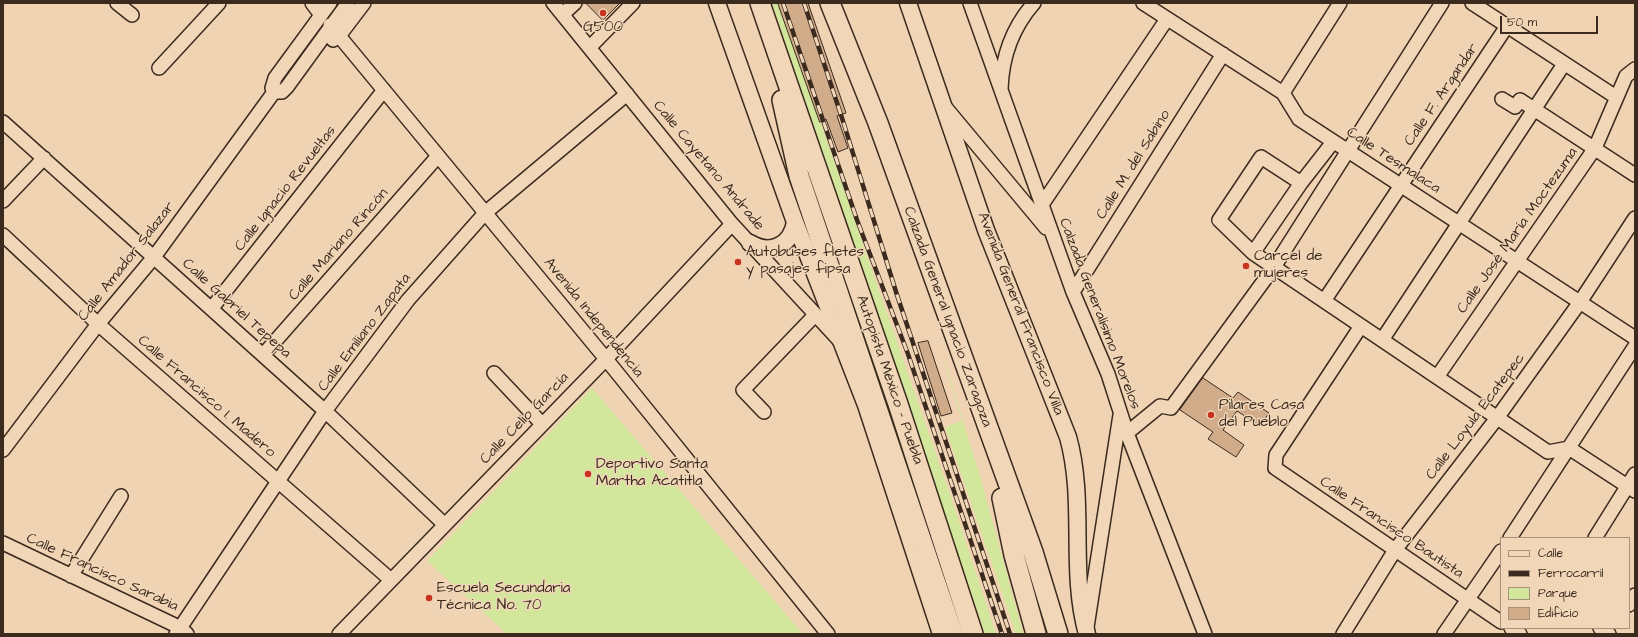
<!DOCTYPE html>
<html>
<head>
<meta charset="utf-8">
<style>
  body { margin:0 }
  #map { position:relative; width:1638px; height:637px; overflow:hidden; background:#f0d3b3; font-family:"Architects Daughter",sans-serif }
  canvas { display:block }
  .frame { position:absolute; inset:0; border:4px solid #3b2a1e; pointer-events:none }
  .legend { position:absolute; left:1500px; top:537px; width:130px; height:92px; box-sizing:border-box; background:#f1d6b8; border:1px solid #a8917a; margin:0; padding:5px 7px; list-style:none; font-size:12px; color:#3b2a1e }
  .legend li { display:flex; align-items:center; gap:8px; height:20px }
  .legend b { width:20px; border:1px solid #a8917a }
  .scale { position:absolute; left:1500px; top:16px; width:98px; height:18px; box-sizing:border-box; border:2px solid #3b2a1e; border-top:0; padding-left:5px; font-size:12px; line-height:14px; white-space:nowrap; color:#3b2a1e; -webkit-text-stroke:3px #f1d6b8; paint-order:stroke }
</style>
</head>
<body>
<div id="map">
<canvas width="1638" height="637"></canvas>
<div class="frame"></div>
<ul class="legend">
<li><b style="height:5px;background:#f1d6b8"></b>Calle</li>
<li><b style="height:5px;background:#3b2a1e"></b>Ferrocarril</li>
<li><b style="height:11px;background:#d2e79c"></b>Parque</li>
<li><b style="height:11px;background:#d1ac8a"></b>Edificio</li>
</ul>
<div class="scale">50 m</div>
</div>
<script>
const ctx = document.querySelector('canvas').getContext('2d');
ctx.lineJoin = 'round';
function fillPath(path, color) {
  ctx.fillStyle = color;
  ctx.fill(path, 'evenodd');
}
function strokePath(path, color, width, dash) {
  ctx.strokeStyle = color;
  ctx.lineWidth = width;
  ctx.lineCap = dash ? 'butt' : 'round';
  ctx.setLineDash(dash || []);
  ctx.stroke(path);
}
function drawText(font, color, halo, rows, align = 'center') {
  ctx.font = font + ' "Architects Daughter",sans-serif';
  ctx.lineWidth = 3;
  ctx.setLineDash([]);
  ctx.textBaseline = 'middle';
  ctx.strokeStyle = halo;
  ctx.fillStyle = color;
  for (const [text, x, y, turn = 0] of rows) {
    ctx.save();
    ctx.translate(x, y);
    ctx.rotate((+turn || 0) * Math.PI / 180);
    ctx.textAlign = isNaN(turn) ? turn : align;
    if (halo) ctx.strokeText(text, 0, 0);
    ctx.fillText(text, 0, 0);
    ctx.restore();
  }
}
fillPath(new Path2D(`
  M772 3H779L951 497 996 634H985L984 631Z
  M944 362H945L980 476 1023 634H1016L945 427 962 421Z
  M592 388 803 634H507L427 561Z`), '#d2e79c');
const building = new Path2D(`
  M586 3H620L603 20Z
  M778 3H808L846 113 837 116 848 148 838 152 826 119 820 122Z
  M928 341 952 413 941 416 918 343Z
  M1203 378 1233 398 1238 392 1269 413 1260 426 1237 411 1223 430 1244 445 1236 457 1208 439 1213 432 1180 410Z`);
fillPath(building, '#d1ac8a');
strokePath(building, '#3b2a1e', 1);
const minor = new Path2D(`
  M117 3 132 15
  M312 3 321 15
  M553 3 732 224 839 340
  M970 3 1073 292 1108 374 1127 433 1205 634
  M1143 3 1283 93 1299 119 1635 338
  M1472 3 1616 97
  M563 14 575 3
  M330 25 606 359 828 634
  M333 40 339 36 364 3
  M590 47 633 3
  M159 68 219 3
  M1001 89C1002 57 1013 27 1034 3
  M274 92H282L287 87 348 3
  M274 92 272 88 275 78 330 3
  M1283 93 1340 3
  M1502 99 1515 107 1520 100 1635 175
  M946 108 1046 228
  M3 122 325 411 444 524
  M1301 183 1333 142
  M3 201 44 158
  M1041 206 1167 19
  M3 235 98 324 391 580
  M1253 253 1301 183 1261 157 1219 220 1253 253 1548 452 1569 448 1635 491
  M1073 292 1223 54
  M1324 301 1507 26
  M212 308 384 90
  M1361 326 1276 455 1275 468 1501 622
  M1382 340 1564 64
  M263 355 438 156
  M494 373 542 424
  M1437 377 1595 148 1626 76 1635 69
  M764 412 743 390 815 315
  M1127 433 1160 406 1171 408 1274 267 1442 3
  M3 450 98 324 154 257 274 92
  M1510 538 1635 346
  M1595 538 1635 474
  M3 543 181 628 187 634
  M71 576 121 496
  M1629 605 1635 595
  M1087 627 1120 415
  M1511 628 1520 634
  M1600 628 1609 634
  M176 634 325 411 408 300 485 213 627 94
  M339 634 606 359 732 224
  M1343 634 1395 550 1497 418 1580 302 1635 218
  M1444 634 1501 551`);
const major = new Path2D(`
  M717 3 795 222 866 405 941 634
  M908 3 986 230 1068 437C1086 501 1069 570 1087 634
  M750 243C770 255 791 246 795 222`);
const highway = new Path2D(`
  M760 3 898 404 973 634
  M830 3 878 123 1033 552 1058 634
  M782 100 799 176 953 634
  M1002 498 1014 555 1036 634`);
strokePath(minor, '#3b2a1e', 16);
strokePath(major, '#3b2a1e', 19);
strokePath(highway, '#3b2a1e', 22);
strokePath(minor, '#f1d6b8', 13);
strokePath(major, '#f1d6b8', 16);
strokePath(highway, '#f1d6b8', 19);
const rail = new Path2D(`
  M783 3 857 220 908 354 1002 634
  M804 3 842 118 897 295 1010 634`);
strokePath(rail, '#3b2a1e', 4.5);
strokePath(rail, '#f1d6b8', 3, [9]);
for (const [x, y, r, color] of [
  [603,13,4,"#c8321e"],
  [738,262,4,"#c8321e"],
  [1246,266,4,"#c8321e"],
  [1211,415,4,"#c8321e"],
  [588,474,4,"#c8321e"],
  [429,598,4,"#c8321e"]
]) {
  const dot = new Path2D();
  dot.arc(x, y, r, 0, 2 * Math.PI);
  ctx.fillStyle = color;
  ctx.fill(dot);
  strokePath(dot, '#f1d6b8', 1.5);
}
drawText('15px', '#3b2a1e', '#f1d6b8', [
  ["G500",603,28,"center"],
  ["Autobuses fletes",746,253],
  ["y pasajes fipsa",746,270],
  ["Carcel de",1254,257],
  ["mujeres",1254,274],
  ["Pilares Casa",1219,406],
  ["del Pueblo",1219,423],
  ["Deportivo Santa",596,465],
  ["Martha Acatitla",596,482],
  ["Escuela Secundaria",437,589],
  ["Técnica No. 70",437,606]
], 'left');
drawText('15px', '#3b2a1e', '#f1d6b8', [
  ["Calle F. Argandar",1442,95,-56],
  ["Calle Tesmalaca",1393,161,33],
  ["Calle M. del Sabino",1134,165,-58],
  ["Calle Cayetano Andrade",708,166,50],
  ["Calle Ignacio Revueltas",286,189,-52],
  ["Calle José María Moctezuma",1518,231,-55],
  ["Calle Mariano Rincón",339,245,-49],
  ["Calle Amador Salazar",127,262,-52],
  ["Calle Gabriel Tepepa",236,309,42],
  ["Avenida General Francisco Villa",1020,314,69],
  ["Calzada Generalísimo Morelos",1099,314,69],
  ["Calzada General Ignacio Zaragoza",947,317,70],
  ["Avenida Independencia",593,318,51],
  ["Calle Emiliano Zapata",365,333,-53],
  ["Autopista México - Puebla",889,380,71],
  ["Calle Francisco I. Madero",206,397,41],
  ["Calle Loyula Ecatepec",1476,417,-53],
  ["Calle Celio García",525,419,-46],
  ["Calle Francisco Bautista",1391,528,34],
  ["Calle Francisco Sarabia",102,573,25]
]);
</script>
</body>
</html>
